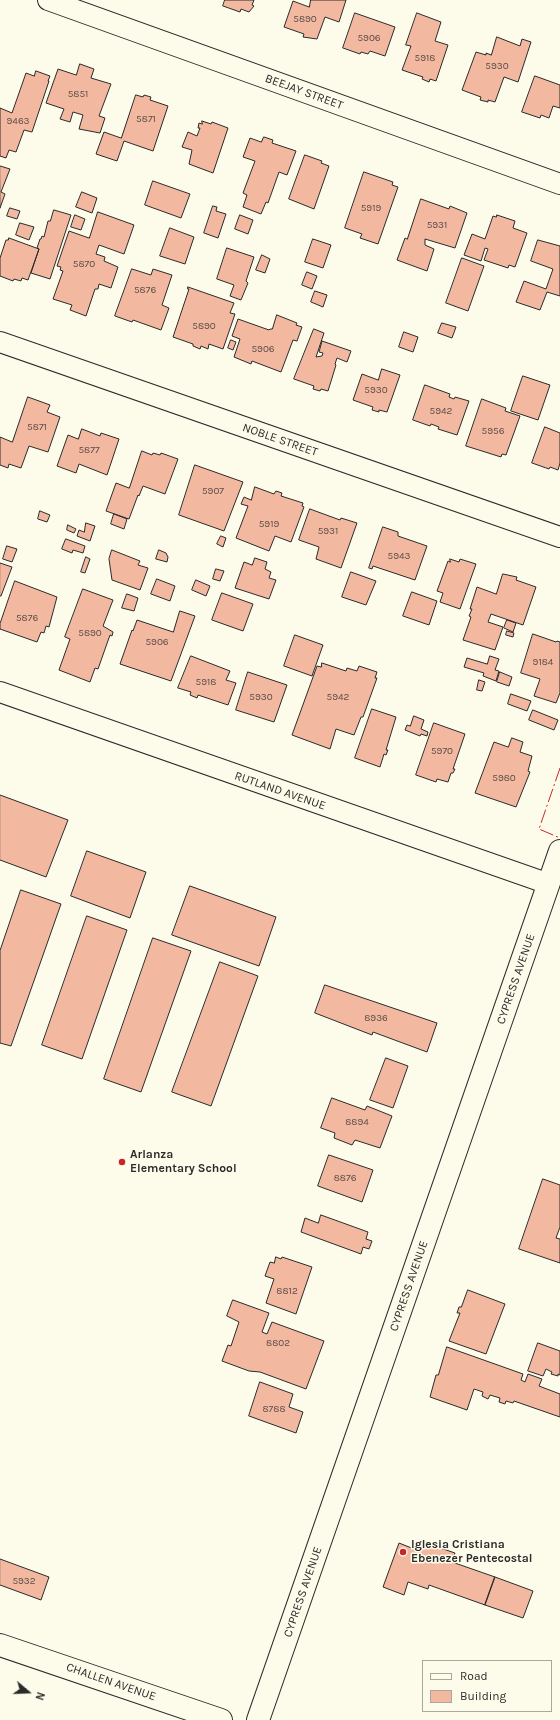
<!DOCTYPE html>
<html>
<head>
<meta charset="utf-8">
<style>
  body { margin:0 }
  #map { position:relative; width:560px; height:1720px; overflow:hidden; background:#fdfbea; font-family:Karla,sans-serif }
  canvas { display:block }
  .legend { position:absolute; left:422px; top:1660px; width:130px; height:52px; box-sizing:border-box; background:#fdfbea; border:1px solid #a9a89e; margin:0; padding:5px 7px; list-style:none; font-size:12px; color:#2b2b2b }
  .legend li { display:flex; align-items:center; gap:8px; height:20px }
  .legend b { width:20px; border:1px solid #a9a89e }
  .north { position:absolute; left:8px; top:1672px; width:40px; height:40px; -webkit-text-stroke:3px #fdfbea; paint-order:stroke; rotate:109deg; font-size:11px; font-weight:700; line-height:16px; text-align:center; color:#2b2b2b }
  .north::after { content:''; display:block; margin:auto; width:14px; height:18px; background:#2b2b2b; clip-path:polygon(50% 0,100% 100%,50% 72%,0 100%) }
</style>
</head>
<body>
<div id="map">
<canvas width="560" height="1720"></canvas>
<ul class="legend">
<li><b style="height:5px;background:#fdfbea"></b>Road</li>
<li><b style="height:11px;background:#f2b8a0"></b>Building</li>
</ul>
<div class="north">N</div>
</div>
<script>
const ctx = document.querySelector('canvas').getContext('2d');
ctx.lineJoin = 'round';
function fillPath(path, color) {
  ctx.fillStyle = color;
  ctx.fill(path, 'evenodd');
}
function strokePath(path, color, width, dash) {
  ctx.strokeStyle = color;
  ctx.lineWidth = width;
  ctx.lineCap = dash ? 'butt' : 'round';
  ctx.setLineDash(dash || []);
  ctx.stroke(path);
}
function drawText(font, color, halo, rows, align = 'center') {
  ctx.font = font + ' Karla,sans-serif';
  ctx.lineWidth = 3;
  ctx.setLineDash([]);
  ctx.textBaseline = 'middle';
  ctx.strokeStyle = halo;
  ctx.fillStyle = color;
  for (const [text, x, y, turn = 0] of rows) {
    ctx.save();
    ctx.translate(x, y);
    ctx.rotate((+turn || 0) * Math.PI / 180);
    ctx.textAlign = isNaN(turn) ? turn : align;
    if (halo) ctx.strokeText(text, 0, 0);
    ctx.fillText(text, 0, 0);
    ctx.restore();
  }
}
const building = new Path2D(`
  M225 0H254L252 5 254 6 249 12 241 9 240 12 223 6Z
  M311 0H346L339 22 325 17 317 39 303 37 304 34 284 27 293 1 309 7Z
  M355 13 395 27 385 56 370 51 368 54 361 52 360 54 343 48Z
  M417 13 441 22 435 41 448 45 436 81 430 79 429 82 422 79 423 77 402 70 411 46 406 45Z
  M497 37 520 46 522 39 531 42 518 82 504 77 495 102 488 100V102L480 100 481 97 462 90 476 52 486 55V53L491 55Z
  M80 64 94 69 91 78 111 84 99 116 105 118 100 133 79 129 83 115 73 112 70 122 60 119 64 109 46 103 58 69 76 75Z
  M36 71 50 76 48 81H49L32 132 24 130 16 152 9 150 6 158 0 156V108L12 113 26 73 34 76Z
  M535 76 560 85V108L553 106 549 118 541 115 540 118 522 112Z
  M136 95 143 97 144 95 151 97 150 100 168 106 153 151 124 141 117 161 96 154 104 132 121 138Z
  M202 121 211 124 212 122 228 128 213 173 189 164 192 150 182 147 188 132 197 136 200 128H198L199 123 202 124Z
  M264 137 273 140 272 143 296 151 287 175 279 172 268 203 266 202 261 214 243 207 247 195 243 193 255 161 243 157 250 138 261 142Z
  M305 155 322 161 321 163 329 166 314 209 289 199Z
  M0 166 10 169 1 192 5 194 0 208Z
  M364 172 393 182 392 185 398 187 378 244 360 238 362 234 345 228Z
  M153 181 190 194 181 218 145 205Z
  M82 192 97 198 92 213 76 207Z
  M421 199 449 209 450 206 467 213 455 248 425 239V245L434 249 427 271 397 260 405 238 407 239Z
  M213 206 217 207 216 211 226 214 218 238 204 233Z
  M10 208 20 211 17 219 7 216Z
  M54 210 71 215 50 279 31 273 39 249 37 248 40 239H41L42 236 44 237 48 221H50Z
  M98 212 134 225 124 254 99 245 96 254 105 257 104 261 118 267 111 288 99 284 98 289H95L86 316 70 310 72 305 53 299 63 271 60 270 61 267 57 266 69 231 89 238Z
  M75 215 85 219 81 230 71 227Z
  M240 215 253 220 248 234 235 229Z
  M497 215 515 221 513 228 527 233 515 267 509 265 508 268 484 260 488 249 485 248 481 261 464 255 472 234 485 239 493 216 496 217Z
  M20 223 34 227 29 240 16 235Z
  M170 228 194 237 185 264 160 256Z
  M9 238 39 249 28 280 22 278 21 281 14 279 13 281 0 276V258L6 240H8Z
  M313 239 331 245 323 268 305 262Z
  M538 240 560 246V296L547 292 540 310 516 302 524 281 546 289 553 269 531 261Z
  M227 248 254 257 246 281 248 283 241 300 230 296 234 285 217 279Z
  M262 255 270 259 265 273 256 270Z
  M462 258 484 266 468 311 446 303Z
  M132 269 151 275 153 269 172 275 162 305 169 308 161 330 133 320 132 322 115 316Z
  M307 272 317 276 312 289 302 285Z
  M188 287 234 303 230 313 235 314 223 349 209 344 208 349 201 346 200 349 193 346V344L173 337 189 289H188Z
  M315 291 327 295 323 307 311 302Z
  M277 315 297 323 296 325 302 327 297 341 293 340 281 372 252 361 251 364 234 357 240 339 232 336 238 319 269 330 270 329H272Z
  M442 323 456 327 452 338 438 333Z
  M314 329 324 333 316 357 322 356 323 353 319 352 322 341 351 351 347 362 337 358 335 364 336 365 328 391 321 389 320 391 313 389 314 386 294 379Z
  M404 332 418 337 413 352 399 347Z
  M231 340 236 342 233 350 228 348Z
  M382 369 400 375 387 412 379 410V412L372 410 373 407 353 400 362 374 378 380Z
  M523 376 550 385 538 420 511 411Z
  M425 385 450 394 449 397 454 399 455 397 469 401 457 435 438 429 439 427 431 424 430 426 413 420Z
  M28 397 50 405 47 412 60 417 48 452 29 446 21 468 9 464 8 468 0 465V437L12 442Z
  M482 399 506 408 505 411 520 416 506 455 502 454 501 457 466 446Z
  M545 427 560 433V463L558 470 550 467 549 469 532 463Z
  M82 429 100 436 101 433 119 439 107 475 79 464 76 473 57 466 68 435 78 439Z
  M142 451 152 455 153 453 160 455 161 453 178 459 165 494 143 486 139 496 138 495 129 519 106 511 116 483 129 488Z
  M195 465 243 482 224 531 179 515Z
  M255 487 274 494 276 491 282 493 281 496 303 503 302 506 304 507 291 542 275 536 269 551 236 538 248 506 241 504 244 497 251 500Z
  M310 509 340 520 341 518 357 523 341 568 316 559 319 547 299 540Z
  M40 511 50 515 47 522 38 519Z
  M114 514 127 519 124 529 111 524Z
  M86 523 95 526 90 541 77 536 79 530 84 532Z
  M68 525 76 529 74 533 67 530Z
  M383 527 398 532V536L427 546 415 580 373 566 372 569 369 568Z
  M221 536 226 538 223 547 217 544Z
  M66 539 85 546 83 553 73 550 72 553 62 549Z
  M7 546 17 549 12 562 3 559Z
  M112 550 140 561 138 565 148 568 140 590 112 580 109 559Z
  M159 550 166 553 168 557 167 562 156 559Z
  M86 557 90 559 85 573 81 572Z
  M255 558 267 562 265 569 271 572 269 578 276 580 269 599 235 588 244 562 252 565Z
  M450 559 459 562 460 559 476 564 460 609 440 602 443 593 437 591 448 561 450 562Z
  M0 563 12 567 1 596H0Z
  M216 569 224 571 220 581 213 579Z
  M351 572 376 581 366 605 342 597Z
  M503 574 517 577 516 580 536 587 523 625 491 614 488 622 503 627 495 650 463 640 471 617 469 616 472 609H470L477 587 496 594Z
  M157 579 175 586 170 601 151 594Z
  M196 580 210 586 206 596 192 590Z
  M15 581 57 597 49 627 46 626 44 633 41 632 37 642 0 629V624Z
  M83 589 113 600 103 626 113 632 112 636 110 635 98 669 95 668 90 682 59 670 70 639 65 637Z
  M412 592 437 601 429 625 403 616Z
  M222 593 253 604 243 631 212 620Z
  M127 594 138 598 134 611 122 608Z
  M180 611 195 616 171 681 120 664 132 630 133 631 137 620 173 632Z
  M507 620 516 623 513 632 504 628Z
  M507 631 514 633 513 637 506 635Z
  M533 634 556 642 557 641 560 642V693L556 703 534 696 540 679 521 673Z
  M295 635 323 645 312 676 284 666Z
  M191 656 230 671 226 680 236 683 228 705 198 695 197 698 190 695 191 692 178 688Z
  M490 656 499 659 495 670 499 671 496 681 483 676 484 673 464 667 467 658 487 664Z
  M322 663 346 671 347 668 357 671 359 666 377 672 375 678H377L363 717H361L354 735 336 729 330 749 292 735 317 666 321 667Z
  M248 672 287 685 274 722 236 710Z
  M500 672 512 677 509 686 497 682Z
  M479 680 485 682 482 691 477 690Z
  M511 694 531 701 527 711 508 704Z
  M372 709 396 717 386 750H388L386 755 384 754 380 767 355 758Z
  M533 710 558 720 554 730 529 720Z
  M414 716 424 720 421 729 428 732 427 736 421 734 420 736 405 730 407 725 410 726Z
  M434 723 465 734 453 769H455L453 773H451L448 782 437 779 436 782 416 775Z
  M512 738 523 742 520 752 532 756 528 771 530 772 516 807 475 793 494 742 508 747Z
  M0 795 68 820 46 877 0 860Z
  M87 851 146 872 130 918 71 896Z
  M190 886 276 917 259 966 172 935Z
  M21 890 61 904 11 1046 0 1043V951Z
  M87 916 127 930 82 1059 42 1045Z
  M153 938 191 951 141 1092 104 1079Z
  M220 962 258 976 211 1106 172 1092Z
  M325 985 437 1023 427 1052 373 1032 372 1035 315 1013Z
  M386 1058 408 1066 393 1108 370 1100Z
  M332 1098 365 1110 367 1106 392 1116 380 1148 355 1140 352 1145 334 1138 335 1133 321 1128Z
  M329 1155 373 1170 362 1202 318 1186Z
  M543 1179 560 1185V1227L556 1238 560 1239V1263L519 1249Z
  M321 1215 368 1232 366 1239 372 1241 369 1249 363 1247 361 1254 301 1232 305 1218 318 1223Z
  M276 1257 281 1259 282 1257 312 1267 296 1314 266 1303 274 1279 265 1276 270 1262 274 1263Z
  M468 1290 505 1304 486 1354 449 1341 460 1313H457L459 1307H461Z
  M233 1300 269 1313 262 1332 267 1334 272 1322 324 1341 306 1389 260 1372 249 1371 222 1361 228 1345 231 1346 239 1322 227 1316Z
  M538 1343 560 1351V1375L558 1374V1376L551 1374 552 1372 546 1369 543 1376 528 1371Z
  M447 1347 523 1374 521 1380 525 1382 528 1374 542 1379 539 1386 560 1394V1417L514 1401 513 1403 506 1401 505 1404 499 1402 500 1398 490 1395 488 1399 482 1396 483 1392 474 1389 467 1410 430 1397 436 1375H438Z
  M260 1382 293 1394 289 1407 303 1412 296 1433 249 1416Z
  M423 1542 455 1553 452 1562 495 1577 485 1605 429 1585 428 1589 408 1582 404 1595 383 1587 399 1543 419 1551Z
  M0 1559 49 1577 41 1600 0 1585Z
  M495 1577 533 1591 523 1618 485 1605Z`);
fillPath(building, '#f2b8a0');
strokePath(building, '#2b2b2b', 1);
const street = new Path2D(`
  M48 0 560 184
  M0 342 560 537
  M0 692 549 884`);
const secondary = new Path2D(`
  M0 1645 221 1720
  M258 1720 560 851`);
strokePath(street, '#2b2b2b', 22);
strokePath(secondary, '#2b2b2b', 24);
strokePath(street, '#fdfbea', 20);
strokePath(secondary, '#fdfbea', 22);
strokePath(new Path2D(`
  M560 768 539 829 560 838`), '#c62828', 1, [14, 3, 2, 3]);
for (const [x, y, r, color] of [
  [122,1162,4,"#c62828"],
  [403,1552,4,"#c62828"]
]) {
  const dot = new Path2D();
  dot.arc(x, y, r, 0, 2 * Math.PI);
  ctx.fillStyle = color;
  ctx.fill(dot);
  strokePath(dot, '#fdfbea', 1.5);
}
drawText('10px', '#5d4e48', null, [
  ["5890",305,19],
  ["5906",369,38],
  ["5918",425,58],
  ["5930",497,66],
  ["5851",78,94],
  ["5871",146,119],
  ["9463",18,121],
  ["5919",371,208],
  ["5931",437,225],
  ["5870",84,264],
  ["5876",145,290],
  ["5890",204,326],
  ["5906",263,349],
  ["5930",376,390],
  ["5942",441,411],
  ["5871",37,427],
  ["5956",493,431],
  ["5877",89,450],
  ["5907",213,491],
  ["5919",269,524],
  ["5931",328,531],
  ["5943",399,556],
  ["5876",27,618],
  ["5890",90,633],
  ["5906",157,642],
  ["9184",543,662],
  ["5918",206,682],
  ["5930",261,697],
  ["5942",338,697],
  ["5970",442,751],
  ["5980",504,778],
  ["8936",376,1018],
  ["8894",357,1122],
  ["8876",345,1178],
  ["8812",287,1291],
  ["8802",278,1343],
  ["8788",274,1409],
  ["5932",24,1581]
]);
drawText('12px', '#2b2b2b', '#fdfbea', [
  ["BEEJAY STREET",304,92,20],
  ["NOBLE STREET",280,440,19],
  ["RUTLAND AVENUE",280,791,19],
  ["CYPRESS AVENUE",516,979,-71],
  ["CYPRESS AVENUE",409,1286,-71],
  ["CYPRESS AVENUE",303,1592,-71],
  ["CHALLEN AVENUE",111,1682,19]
]);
drawText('bold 12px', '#2b2b2b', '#fdfbea', [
  ["Arlanza",130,1155],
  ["Elementary School",130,1169],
  ["Iglesia Cristiana",411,1545],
  ["Ebenezer Pentecostal",411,1559]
], 'left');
</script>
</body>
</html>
